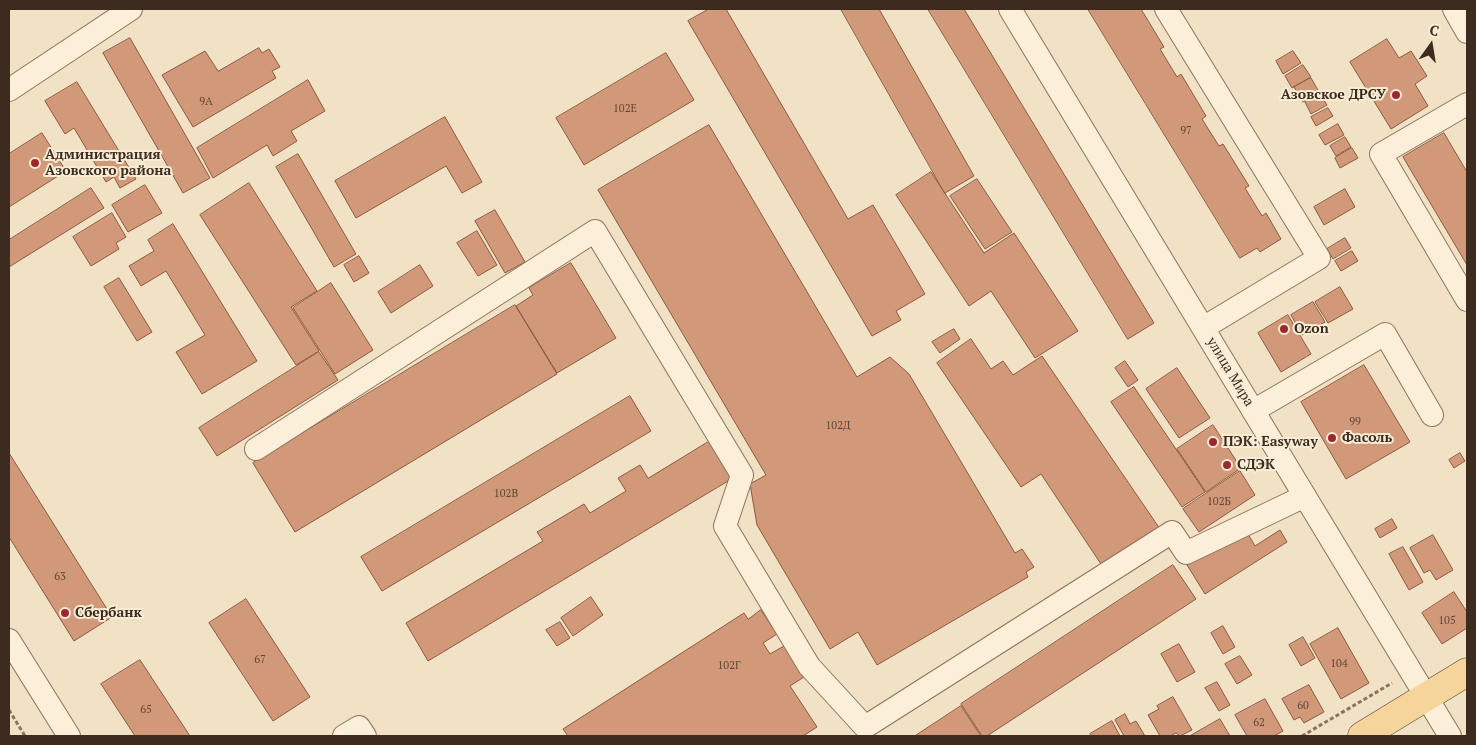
<!DOCTYPE html>
<html>
<head>
<meta charset="utf-8">
<style>
  body { margin:0 }
  #map { position:relative; width:1476px; height:745px; overflow:hidden; background:#f1e1c5; font-family:"PT Serif",serif }
  canvas { display:block }
  .frame { position:absolute; inset:0; border:10px solid #3c2b1e; pointer-events:none }
  .north { position:absolute; left:1406px; top:20px; width:50px; height:50px; -webkit-text-stroke:4px #f7ecd5; paint-order:stroke; rotate:13deg; font-size:14px; font-weight:700; line-height:20px; text-align:center; color:#3c2b1e }
  .north::after { content:''; display:block; margin:auto; width:18px; height:22px; background:#3c2b1e; clip-path:polygon(50% 0,100% 100%,50% 72%,0 100%) }
</style>
</head>
<body>
<div id="map">
<canvas width="1476" height="745"></canvas>
<div class="frame"></div>
<div class="north">С</div>
</div>
<script>
const ctx = document.querySelector('canvas').getContext('2d');
ctx.lineJoin = 'round';
function fillPath(path, color) {
  ctx.fillStyle = color;
  ctx.fill(path, 'evenodd');
}
function strokePath(path, color, width, dash) {
  ctx.strokeStyle = color;
  ctx.lineWidth = width;
  ctx.lineCap = dash ? 'butt' : 'round';
  ctx.setLineDash(dash || []);
  ctx.stroke(path);
}
function drawText(font, color, halo, rows, align = 'center') {
  ctx.font = font + ' "PT Serif",serif';
  ctx.lineWidth = 4;
  ctx.setLineDash([]);
  ctx.textBaseline = 'middle';
  ctx.strokeStyle = halo;
  ctx.fillStyle = color;
  for (const [text, x, y, turn = 0] of rows) {
    ctx.save();
    ctx.translate(x, y);
    ctx.rotate((+turn || 0) * Math.PI / 180);
    ctx.textAlign = isNaN(turn) ? turn : align;
    if (halo) ctx.strokeText(text, 0, 0);
    ctx.fillText(text, 0, 0);
    ctx.restore();
  }
}
const building = new Path2D(`
  M709 9H726L848 219 873 205 925 294 896 311 901 320 872 336 688 21Z
  M841 9H879L974 176 945 193Z
  M928 9H964L1154 323 1128 339Z
  M1088 9H1141L1164 47 1160 49 1177 77 1181 74 1206 116 1202 119 1219 146 1223 144 1249 186 1245 188 1262 216 1266 213 1281 239 1260 252 1257 248 1240 258Z
  M130 38 210 178 183 193 103 53Z
  M1387 39 1399 58 1411 51 1427 76 1415 84 1428 106 1391 129 1350 62Z
  M259 48 262 53 269 49 280 67 272 71 276 78 193 127 162 75 205 51 218 71Z
  M1293 51 1301 63 1283 74 1276 61Z
  M666 53 694 100 584 165 556 118Z
  M1303 65 1311 77 1292 88 1285 76Z
  M1311 78 1319 92 1303 102 1294 87Z
  M308 80 325 111 291 131 297 141 273 156 267 145 213 178 197 148Z
  M77 82 136 179 120 188 114 177 106 182 74 128 65 134 45 101Z
  M1320 94 1327 105 1311 114 1305 102Z
  M1328 108 1333 116 1316 126 1311 117Z
  M445 117 482 182 462 193 446 166 356 218 335 181Z
  M1338 124 1344 135 1325 145 1319 135Z
  M709 125 857 377 890 357 909 374 1015 553 1022 549 1034 567 1026 572 1028 577 877 665 858 632 830 649 757 525 750 484 766 475 598 190Z
  M42 133 66 171 9 207V154Z
  M1444 133 1467 172V265L1403 157Z
  M1345 137 1351 147 1336 156 1330 146Z
  M1352 148 1358 158 1340 168 1335 158Z
  M298 154 356 254 334 267 276 167Z
  M931 172 984 253 1014 233 1078 331 1035 358 991 291 969 306 896 195Z
  M977 179 1012 232 985 249 950 196Z
  M249 183 317 291 291 307 319 351 296 365 200 215Z
  M145 185 162 213 128 232 112 205Z
  M91 188 104 208 9 267V240Z
  M1345 189 1355 207 1324 225 1314 207Z
  M495 210 525 262 505 273 475 221Z
  M112 213 126 237 116 243 119 249 91 266 73 237Z
  M173 224 257 361 202 394 176 352 205 335 166 271 141 286 129 266 154 251 148 240Z
  M477 231 497 265 478 276 457 243Z
  M1345 238 1351 248 1333 259 1327 249Z
  M1352 251 1358 261 1341 271 1335 261Z
  M359 256 369 273 354 282 344 265Z
  M571 263 616 338 557 373 516 306 533 295 529 288Z
  M420 265 433 286 391 313 378 292Z
  M119 278 152 332 137 341 104 287Z
  M331 283 373 350 335 374 293 308Z
  M1340 287 1353 309 1328 323 1315 302Z
  M1313 302 1325 322 1302 335 1291 315Z
  M515 305 557 374 295 532 253 463Z
  M1288 315 1311 354 1281 372 1258 333Z
  M954 329 960 339 940 353 932 342Z
  M971 339 991 369 1003 361 1013 375 1042 356 1160 529 1103 567 1041 474 1021 487 937 363Z
  M319 352 338 380 217 456 199 428Z
  M1125 361 1138 380 1128 387 1115 368Z
  M1364 365 1410 442 1346 479 1301 402Z
  M1177 368 1210 418 1179 438 1146 389Z
  M1134 387 1205 492 1182 507 1111 402Z
  M630 396 651 431 382 591 361 557Z
  M1213 425 1241 468 1206 492 1177 449Z
  M710 441 733 478 428 661 406 623 543 541 537 532 584 504 590 513 626 491 618 478 640 465 648 478Z
  M9 453 112 617 74 641 9 537Z
  M1460 453 1465 461 1454 468 1449 460Z
  M1240 471 1255 495 1199 532 1183 509Z
  M1392 519 1397 528 1380 538 1375 529Z
  M1245 529 1255 546 1280 530 1287 542 1205 594 1187 565Z
  M1433 535 1453 570 1436 580 1430 570 1424 573 1410 548Z
  M1403 547 1423 582 1409 590 1389 554Z
  M1173 565 1196 599 987 736H982L961 704Z
  M1454 592 1467 612V628L1442 644 1422 613Z
  M591 597 603 615 573 636 561 618Z
  M246 599 310 697 273 721 209 623Z
  M761 610 777 634 763 643 770 654 784 646 804 677 790 686 817 727 803 736H568L563 729 744 613 748 619Z
  M560 622 570 638 557 646 546 630Z
  M1223 626 1235 647 1223 654 1211 633Z
  M1338 628 1369 683 1341 699 1310 644Z
  M1303 637 1315 658 1301 666 1289 645Z
  M1179 644 1195 672 1177 682 1161 654Z
  M1240 656 1252 675 1237 684 1225 664Z
  M140 660 190 736H135L101 684Z
  M1217 682 1230 705 1219 711 1205 688Z
  M1309 685 1324 712 1304 723 1300 717 1294 720 1282 699Z
  M1173 697 1192 730 1180 736 1176 733 1170 736H1160L1148 715 1159 709 1157 706Z
  M1265 699 1283 731 1274 736H1247L1235 715Z
  M961 706 981 736H915Z
  M1125 714 1130 724 1136 721 1145 736H1124L1115 720Z
  M1220 719 1230 736H1190Z
  M1112 721 1120 736H1091L1090 734Z`);
fillPath(building, '#d19979');
strokePath(building, '#8d593e', 1);
const minor = new Path2D(`
  M1010 9 1450 736
  M1166 9 1319 258 1203 328
  M1454 9 1467 32
  M9 90 131 9
  M1467 104 1381 154 1467 300
  M1253 411 1385 334 1432 415
  M256 449 595 231 742 475 725 526 809 666 865 727 1172 532 1186 553 1305 496
  M9 640 69 736
  M344 736 359 727 365 736`);
const major = new Path2D(`
  M1362 736 1467 672`);
strokePath(minor, '#8d725a', 24);
strokePath(major, '#5a402e', 29);
strokePath(new Path2D(`
  M9 710 25 736
  M1302 736 1392 683`), '#8d725a', 3, [4, 2.5]);
strokePath(minor, '#fbefd9', 22);
strokePath(major, '#f5d59b', 28);
for (const [x, y, r, color] of [
  [1396,95,5,"#9f262d"],
  [35,163,5,"#9f262d"],
  [1284,329,5,"#9f262d"],
  [1332,438,5,"#9f262d"],
  [1213,442,5,"#9f262d"],
  [1227,465,5,"#9f262d"],
  [65,613,5,"#9f262d"]
]) {
  const dot = new Path2D();
  dot.arc(x, y, r, 0, 2 * Math.PI);
  ctx.fillStyle = color;
  ctx.fill(dot);
  strokePath(dot, '#f7ecd5', 2);
}
drawText('11px', '#614635', null, [
  ["9А",206,102],
  ["102Е",625,109],
  ["97",1186,131],
  ["99",1355,422],
  ["102Д",838,426],
  ["102В",506,494],
  ["102Б",1219,502],
  ["63",60,577],
  ["105",1447,621],
  ["67",260,660],
  ["104",1339,664],
  ["102Г",729,666],
  ["60",1303,706],
  ["65",146,710],
  ["62",1259,723]
]);
drawText('bold 14px', '#3c2b1e', '#f7ecd5', [
  ["Азовское ДРСУ",1386,95,"right"],
  ["Администрация",45,155],
  ["Азовского района",45,171],
  ["Ozon",1294,329],
  ["Фасоль",1342,438],
  ["ПЭК: Easyway",1223,442],
  ["СДЭК",1237,465],
  ["Сбербанк",75,613]
], 'left');
drawText('14px', '#3c2b1e', '#f7ecd5', [
  ["улица Мира",1230,372,59]
]);
</script>
</body>
</html>
